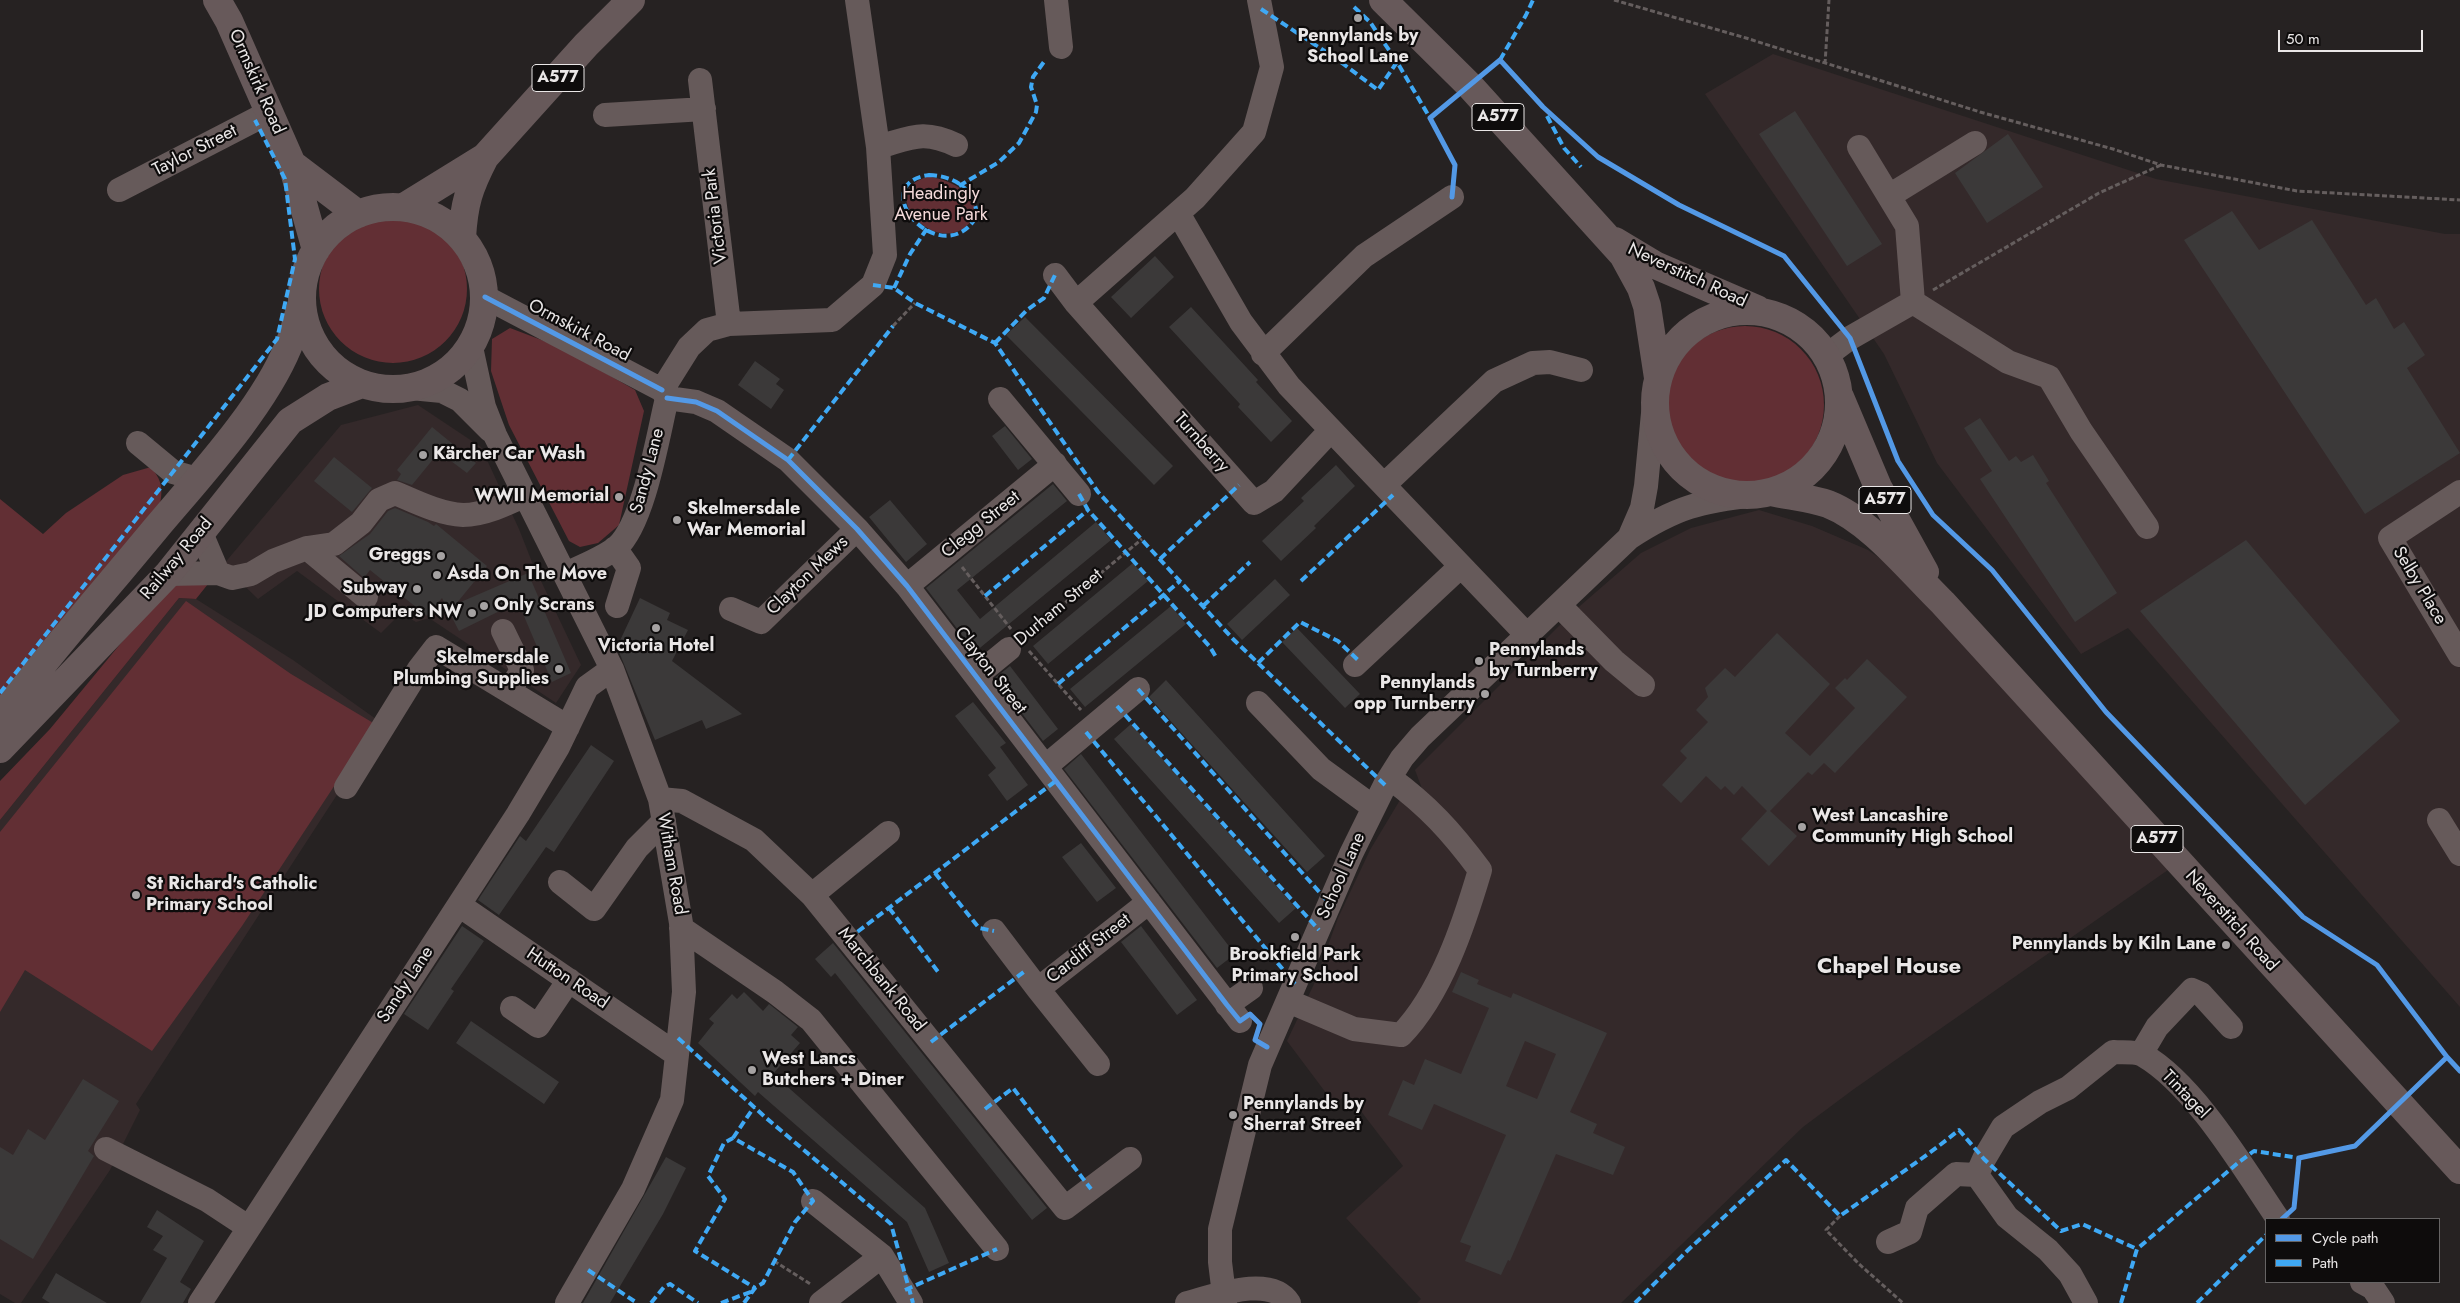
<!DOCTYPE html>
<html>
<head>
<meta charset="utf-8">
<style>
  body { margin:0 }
  #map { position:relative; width:2460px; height:1303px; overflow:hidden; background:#262222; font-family:Jost,sans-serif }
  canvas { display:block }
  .legend { position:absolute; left:2265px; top:1218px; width:175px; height:65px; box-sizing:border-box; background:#0e0c0c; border:1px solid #666464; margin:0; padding:6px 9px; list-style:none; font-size:15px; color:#eae7e7 }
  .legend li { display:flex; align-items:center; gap:10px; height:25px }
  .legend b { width:25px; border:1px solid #666464 }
  .scale { position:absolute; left:2278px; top:30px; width:145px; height:22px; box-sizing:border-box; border:2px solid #eae7e7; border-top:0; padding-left:6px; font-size:15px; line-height:18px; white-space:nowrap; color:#eae7e7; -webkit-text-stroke:4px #0e0c0c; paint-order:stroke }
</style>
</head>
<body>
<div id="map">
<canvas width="2460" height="1303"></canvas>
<ul class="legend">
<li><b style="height:6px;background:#5399e6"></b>Cycle path</li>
<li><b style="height:6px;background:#3fa9f5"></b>Path</li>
</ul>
<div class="scale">50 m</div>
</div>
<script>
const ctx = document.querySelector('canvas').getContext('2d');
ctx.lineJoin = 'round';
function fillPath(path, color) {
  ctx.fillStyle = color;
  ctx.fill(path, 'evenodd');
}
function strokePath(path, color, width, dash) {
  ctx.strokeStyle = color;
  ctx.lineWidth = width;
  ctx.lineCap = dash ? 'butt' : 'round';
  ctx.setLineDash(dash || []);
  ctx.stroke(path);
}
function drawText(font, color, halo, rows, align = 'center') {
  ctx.font = font + ' Jost,sans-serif';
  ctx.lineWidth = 4.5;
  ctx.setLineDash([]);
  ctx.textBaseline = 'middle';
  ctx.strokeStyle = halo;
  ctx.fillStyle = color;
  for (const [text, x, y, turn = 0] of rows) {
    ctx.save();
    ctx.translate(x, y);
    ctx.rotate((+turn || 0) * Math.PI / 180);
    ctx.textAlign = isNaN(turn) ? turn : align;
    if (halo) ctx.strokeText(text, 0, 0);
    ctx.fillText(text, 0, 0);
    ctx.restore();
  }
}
fillPath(new Path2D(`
  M1773 54 2156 179 2445 234H2460V1007L2128 628 2081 654 1937 463 1884 354 1705 94Z
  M418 405 481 447 519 529 532 562 581 665 556 703 429 618 416 622 401 613 381 633 297 571 258 599 223 565 341 425Z
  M1759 510 1812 526 1868 550 1943 603 2178 863 1854 1089 1803 1127 1621 1303H1417L1421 1299 1346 1218 1403 1166 1347 1093 1335 1105 1287 1041 1314 984 1338 918 1370 850 1400 800 1424 794 1415 770 1573 612 1641 553 1691 528Z
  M179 598 196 599 293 660 383 724 136 1104 140 1110 110 1170 21 1303H15L0 1294V820Z`), '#34292a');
fillPath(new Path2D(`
  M927 177C952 177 996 205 964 228 932 252 876 192 927 177Z
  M319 289a74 74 0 1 1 148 0a74 74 0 1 1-148 0Z
  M1666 405a79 79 0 1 1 158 0a79 79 0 1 1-158 0Z
  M510 328 560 347 635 390 644 411 619 525 598 543 580 547 569 541 509 425 491 371 492 339Z
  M151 467C162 481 163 488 160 505L0 702V499L43 534 66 513 123 475Z
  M189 578 208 584 196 599 179 598 0 820V781L50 729 164 591Z
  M186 601 291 674 375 724 242 926 152 1051 25 970 0 1012V832Z`), '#622f34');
fillPath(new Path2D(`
  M1795 111 1882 244 1847 266 1759 134Z
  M2008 134 2043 187 1987 223 1955 173Z
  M2232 211 2259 250 2312 220 2366 305 2376 298 2394 329 2404 322 2425 355 2407 368 2460 453 2365 514 2184 240Z
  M1155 256 1174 277 1131 318 1111 297Z
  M1191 307 1258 380 1256 382 1292 421 1271 442 1238 407 1240 404 1169 327Z
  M1025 317 1173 466 1154 485 1006 335Z
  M755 361 780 379 776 384 784 390 771 409 738 385Z
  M1980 418 2009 461 2016 456 2021 462 2033 455 2049 481 2046 483 2117 593 2075 622 1980 479 1992 471 1964 428Z
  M1005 426 1032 459 1018 470 992 436Z
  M432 427 476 463 467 473 439 452 412 485 397 480 401 474 397 470Z
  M334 457 372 488 352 512 314 481Z
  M1336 465 1355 486 1314 526 1316 528 1281 561 1262 541 1304 501 1301 498Z
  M1053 484 1067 501 957 590 980 619 1096 522 1111 540 975 652 926 588Z
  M890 500 927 544 906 562 869 517Z
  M395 508 428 522 434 526 436 524 487 566 456 604 528 573 571 673 552 682 518 602 459 631 442 598 427 616 370 570 364 578 339 556 370 534 388 511Z
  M2246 540 2400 721 2305 805 2140 611Z
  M1133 563 1148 581 1048 664 1033 646Z
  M1275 579 1290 595 1242 640 1227 624Z
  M640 598 670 613 667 620 688 630 672 661 742 714 706 729 702 720 655 740 617 647Z
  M1171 606 1186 624 1085 707 1070 689Z
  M1297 628 1360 694 1345 708 1282 642Z
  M1777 633 1830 684 1785 733 1810 756 1855 708 1835 688 1845 678 1847 680 1867 659 1907 697 1835 773 1824 763 1812 775 1808 772 1770 811 1797 836 1769 866 1741 839 1767 811 1742 786 1734 795 1725 786 1721 790 1706 776 1681 803 1662 785 1687 758 1680 751 1708 722 1696 710 1708 697 1705 688 1725 668 1735 677Z
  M1010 666 1058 729 1043 741 995 678Z
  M1166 680 1325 856 1307 872 1149 697Z
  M973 702 1006 743 1000 747 1028 785 1007 801 988 775 996 768 955 716Z
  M1131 724 1296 908 1279 923 1114 739Z
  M591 745 614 761 554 852 546 847 499 915 478 900 520 836 526 841Z
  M1081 754 1235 954 1217 968 1064 769Z
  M1081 843 1116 888 1097 902 1062 857Z
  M462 926 484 941 451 989 454 991 428 1030 404 1014Z
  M1141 926 1197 1000 1177 1015 1121 942Z
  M833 943 1047 1208 1032 1220 835 973 831 977 815 959Z
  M1461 972 1479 980 1477 984 1511 998 1513 993 1607 1033 1570 1112 1597 1124 1593 1133 1625 1147 1613 1175 1556 1154 1510 1261 1508 1260 1501 1275 1465 1261 1471 1246 1460 1242 1506 1135 1434 1104 1422 1130 1388 1115 1403 1080 1414 1085 1425 1059 1461 1074 1489 1008 1452 992ZM1525 1041 1556 1054 1537 1099 1506 1086Z
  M744 992 763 1011 769 1004 798 1027 791 1035 800 1043 773 1074 925 1208 949 1263 929 1272 907 1222 758 1092 755 1096 698 1043 714 1023 709 1019 732 994 737 999Z
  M471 1021 559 1082 544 1104 456 1043Z
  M83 1079 119 1101 88 1151 94 1156 33 1259 0 1239V1147L13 1155 28 1129 45 1140Z
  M666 1157 686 1168 663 1214 610 1303H583Z
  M157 1210 204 1241 180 1282 191 1289 183 1303H140L167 1258 153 1250 163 1236 147 1227Z
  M56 1273 76 1285 107 1303H50L42 1298Z`), '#3b3939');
strokePath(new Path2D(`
  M1614 0 1746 38 1980 112 2113 149 2161 165 2297 191 2460 200
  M1825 64 1829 0
  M1933 290 2099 193 2161 165
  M893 326 915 303
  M962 567 1011 629
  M1025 636 1142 539
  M1029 651 1081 710
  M1840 1216 1826 1230 1859 1264 1903 1303
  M774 1261 812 1285`), '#655e5e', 3, [5, 2.5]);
strokePath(new Path2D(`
  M1056 0 1061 47
  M700 80 729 324
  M605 115 704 109
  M878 147C911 138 923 129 956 145
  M1859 147 1907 226 1913 302
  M119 190 270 112
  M1889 196 1975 143
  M1178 213 1241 322 1289 386 1527 635
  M1055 275 1076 303 1254 503 1274 491 1331 430
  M485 297 662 390
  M1913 302 2008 362 2049 377 2081 431 2147 527
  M1076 303 1195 198 1254 132 1272 67 1259 0
  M471 347 484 407 495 435 612 669 660 799 681 923 684 992 672 1100 633 1189 567 1303
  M1263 354 1364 256 1452 197
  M1826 356 1850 338 1913 302
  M411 388 442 391 460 400 490 430
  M662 390 689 347 707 330 729 324 832 320 873 285 885 255 878 147 857 0
  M667 398 696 402 717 411 788 460 857 529 907 586 1240 1021
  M1000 399 1079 494
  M138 443 173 472 197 479
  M1384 485 1494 381 1533 363 1550 362 1581 370
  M2460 492 2390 538 2460 655
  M201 533 218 573
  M1629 538 1642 508 1646 486 1654 403
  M307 548 366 597
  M615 548 629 568 617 606
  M168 574 218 573 232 578 251 574 273 561 307 548 334 544 361 523 379 500 395 493C416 502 440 514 463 515 484 515 507 504 526 495
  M566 574C582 566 604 558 617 547 644 523 658 435 667 398L662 390
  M907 586 1055 464
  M1560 606 1614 661 1643 685
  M731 609 761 622 857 529
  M503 631 522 670 509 691
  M1355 665 1461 566
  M976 676 1009 649
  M1258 703 1321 769 1373 807
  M1046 766 1138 689
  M346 787 419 669 436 647 568 727
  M660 799 682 801 754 840 812 895 1065 1208 1130 1159
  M2439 820 2460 854
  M560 882 594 909 637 848 664 821
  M812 895 888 833
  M459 905 676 1054
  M681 928 775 992 811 1020 997 1249
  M994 931 1038 989 1149 902
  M1038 989 1098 1064
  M1288 1001 1354 1029 1401 1035C1441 994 1464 924 1480 870 1451 831 1428 806 1390 778
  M1227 1005 1251 988
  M512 1008 538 1026 569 980
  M2141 1054 2157 1027 2192 990 2201 994 2231 1027
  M106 1149 207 1200 248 1227
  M813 1201 882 1256 911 1303
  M1888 1242 1910 1232 1917 1208 1956 1174 1977 1175
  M2362 1282 2373 1288 2383 1303
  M200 1303 518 814 558 747 587 687 612 669
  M821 1303 882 1256
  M1187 1303C1214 1296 1271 1274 1289 1303
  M1225 1303 1220 1262V1229L1260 1065 1351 854 1385 785 1402 758 1420 737 1629 538C1676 507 1701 501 1755 495
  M2086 1303 2070 1274 2048 1250 2007 1217 1977 1175 1984 1159 2003 1127 2040 1102 2068 1088 2113 1052C2121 1053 2135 1051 2143 1055 2195 1085 2244 1169 2278 1219`), '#665a5a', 24);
strokePath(new Path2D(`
  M217 0 229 21 292 164 316 250
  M1383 0 1470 86 1623 255 1641 288 1647 306 1658 378
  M292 164 358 214
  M404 207 485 157 586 45 631 0
  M302 298a91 91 0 1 1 182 0a91 91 0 1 1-182 0Z
  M462 238C464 203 469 188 485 157
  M1615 241 1655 265 1757 309
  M1655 403a92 92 0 1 1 184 0a92 92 0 1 1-184 0Z
  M1840 397 1878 487 1925 572
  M1771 492C1789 496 1810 498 1828 504 1871 521 1910 571 1943 603L2460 1170
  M0 718C50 653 104 591 157 527 200 476 263 408 288 347 294 333 297 318 302 303
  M0 749 168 574 290 421 328 397 362 384`), '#67595a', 28);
strokePath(new Path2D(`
  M1354 7 1370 22 1397 62
  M1261 9 1338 60 1378 90 1397 62 1430 118
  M1500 60 1526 15 1533 0
  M1547 116 1564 148 1581 167
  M929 175C955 176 975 189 977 216 942 275 862 184 929 175Z
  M959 186 999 162 1019 143 1036 112 1037 105 1031 87 1033 77 1046 59
  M873 285 894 288 915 303 995 343 1098 492 1233 639 1385 785
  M894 288 910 254 928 227
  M995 343 1027 310 1044 298 1055 275
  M788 460 893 326
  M1079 494 1088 510 1210 647 1216 657
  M1160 559 1239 485
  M1301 581 1393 495
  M985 596 1088 510
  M1203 606 1250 562
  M1258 663 1300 622 1338 641 1359 661
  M1058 684 1180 581
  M1138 689 1330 904
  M0 693 277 339 295 259 285 179 255 120
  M1117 706 1319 930
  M1086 732 1295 984
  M935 873 979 928 994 931
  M889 908 939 973
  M848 939 1057 780
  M678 1038 765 1117 891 1224 913 1303
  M931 1042 1025 971
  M985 1109 1013 1088 1091 1189
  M733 1138 754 1107
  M588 1270 637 1303
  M905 1290 997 1249
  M651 1303 664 1287 670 1284 698 1303
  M721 1303 753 1291
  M744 1303 755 1288 763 1283 795 1222 813 1201 793 1172 733 1138 724 1143 708 1176 725 1199 695 1251 755 1288
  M1635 1303 1688 1250 1786 1160 1840 1216C1880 1187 1921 1161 1959 1130L1984 1159 2061 1231 2082 1224 2137 1249
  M2121 1303 2137 1249 2239 1162 2254 1151 2299 1158
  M2197 1303 2266 1235`), '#3fa9f5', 4, [8, 4]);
strokePath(new Path2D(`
  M1452 197 1455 165 1430 118 1500 60 1543 107 1598 157 1679 205 1784 256 1850 338 1898 461 1933 515 1992 570 2106 712 2303 917 2377 965 2447 1057
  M485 297 662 390
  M667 398 696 402 717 411 788 460 857 529 907 586 1227 1005 1240 1021 1250 1014 1260 1024 1255 1040 1267 1047
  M2282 1219 2294 1208 2299 1158 2355 1146 2447 1057 2460 1071`), '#5399e6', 5);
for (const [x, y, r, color] of [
  [1358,18,5,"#a5a2a2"],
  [423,455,5,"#a5a2a2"],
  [619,497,5,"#a5a2a2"],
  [677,520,5,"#a5a2a2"],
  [441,556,5,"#a5a2a2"],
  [437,575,5,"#a5a2a2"],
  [417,589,5,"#a5a2a2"],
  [484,606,5,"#a5a2a2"],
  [472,613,5,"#a5a2a2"],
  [656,628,5,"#a5a2a2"],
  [1479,661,5,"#a5a2a2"],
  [559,669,5,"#a5a2a2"],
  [1485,694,5,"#a5a2a2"],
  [1802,827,5,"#a5a2a2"],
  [136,895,5,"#a5a2a2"],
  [1295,937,5,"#a5a2a2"],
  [2226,945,5,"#a5a2a2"],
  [752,1070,5,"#a5a2a2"],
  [1233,1115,5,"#a5a2a2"]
]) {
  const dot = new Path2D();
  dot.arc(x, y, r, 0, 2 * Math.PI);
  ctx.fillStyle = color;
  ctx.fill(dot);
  strokePath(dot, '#0e0c0c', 2);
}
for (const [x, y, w] of [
  [558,78,52],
  [1498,117,52],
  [1885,500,52],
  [2157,839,52]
]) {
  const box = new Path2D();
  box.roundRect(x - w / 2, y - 13.5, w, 27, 4);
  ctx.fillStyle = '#0e0c0c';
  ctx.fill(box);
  strokePath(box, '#eae7e7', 1);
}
drawText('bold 16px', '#eae7e7', null, [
  ["A577",558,78],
  ["A577",1498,117],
  ["A577",1885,500],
  ["A577",2157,839]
]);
drawText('bold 18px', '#eae7e7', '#0e0c0c', [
  ["Pennylands by",1358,37,"center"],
  ["School Lane",1358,58,"center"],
  ["Kärcher Car Wash",433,455],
  ["WWII Memorial",609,497,"right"],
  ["Skelmersdale",687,510],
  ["War Memorial",687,531],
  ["Greggs",431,556,"right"],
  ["Asda On The Move",447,575],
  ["Subway",407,589,"right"],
  ["Only Scrans",494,606],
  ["JD Computers NW",462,613,"right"],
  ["Victoria Hotel",656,647,"center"],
  ["Pennylands",1489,651],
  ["by Turnberry",1489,672],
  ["Skelmersdale",549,659,"right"],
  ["Plumbing Supplies",549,680,"right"],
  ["Pennylands",1475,684,"right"],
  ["opp Turnberry",1475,705,"right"],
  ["West Lancashire",1812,817],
  ["Community High School",1812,838],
  ["St Richard's Catholic",146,885],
  ["Primary School",146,906],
  ["Pennylands by Kiln Lane",2216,945,"right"],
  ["Brookfield Park",1295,956,"center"],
  ["Primary School",1295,977,"center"],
  ["West Lancs",762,1060],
  ["Butchers + Diner",762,1081],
  ["Pennylands by",1243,1105],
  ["Sherrat Street",1243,1126]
], 'left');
drawText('18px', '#eae7e7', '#0e0c0c', [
  ["Ormskirk Road",256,82,66],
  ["Taylor Street",195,151,-27],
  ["Victoria Park",716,216,-97],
  ["Neverstitch Road",1687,276,25],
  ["Ormskirk Road",579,331,28],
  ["Turnberry",1201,443,48],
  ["Sandy Lane",648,471,-75],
  ["Clegg Street",981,525,-39],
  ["Railway Road",177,559,-50],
  ["Clayton Mews",808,576,-44],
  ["Selby Place",2419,586,59],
  ["Durham Street",1059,608,-40],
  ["Clayton Street",990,671,52],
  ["Witham Road",671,864,80],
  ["School Lane",1342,876,-66],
  ["Neverstitch Road",2231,921,48],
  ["Cardiff Street",1089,949,-38],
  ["Hutton Road",567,979,34],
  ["Marchbank Road",881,980,51],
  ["Sandy Lane",406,985,-57],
  ["Tintagel",2185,1095,46]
]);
drawText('18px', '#f4dada', '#0e0c0c', [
  ["Headingly",941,195],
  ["Avenue Park",941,216]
]);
drawText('bold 22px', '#eae7e7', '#0e0c0c', [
  ["Chapel House",1889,968]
]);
</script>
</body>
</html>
